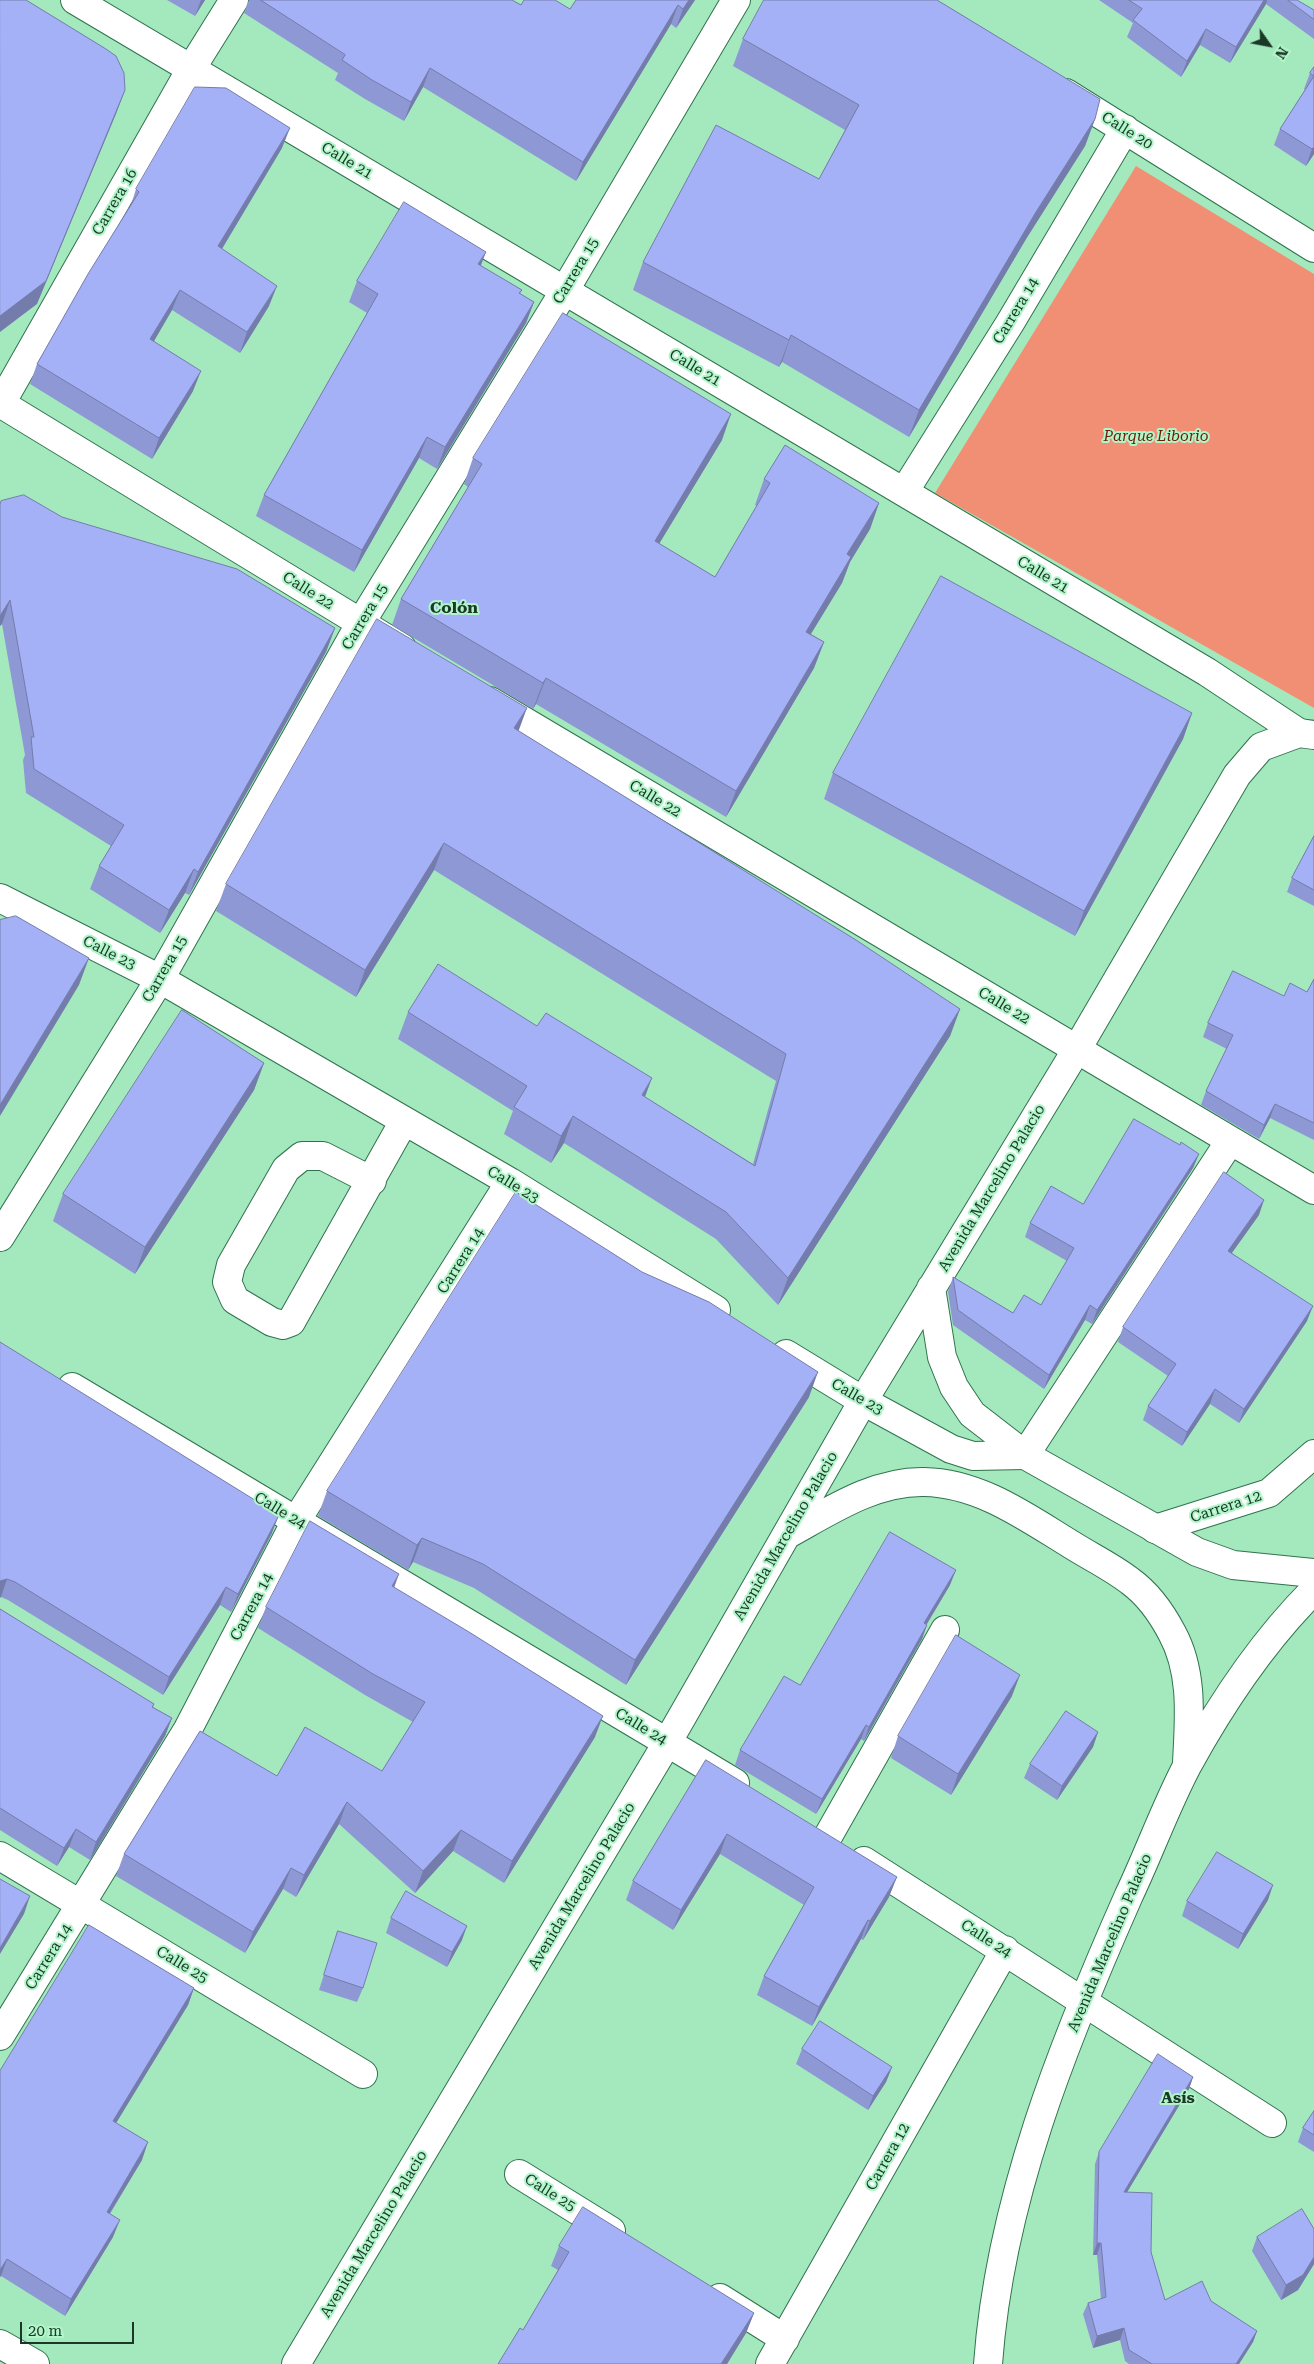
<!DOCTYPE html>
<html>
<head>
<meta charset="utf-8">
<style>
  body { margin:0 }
  #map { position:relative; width:1314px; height:2364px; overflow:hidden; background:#a4e9bd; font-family:"Roboto Serif",serif }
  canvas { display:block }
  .north { position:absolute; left:1244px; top:20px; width:50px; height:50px; -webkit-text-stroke:4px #b1f6ca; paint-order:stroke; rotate:123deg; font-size:14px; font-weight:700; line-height:20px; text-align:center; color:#1b3726 }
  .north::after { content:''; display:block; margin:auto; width:18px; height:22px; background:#1b3726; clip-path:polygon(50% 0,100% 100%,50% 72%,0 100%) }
  .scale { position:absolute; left:20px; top:2322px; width:114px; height:22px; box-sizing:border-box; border:2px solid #1b3726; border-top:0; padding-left:6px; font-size:15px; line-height:18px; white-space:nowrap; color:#1b3726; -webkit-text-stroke:4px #b1f6ca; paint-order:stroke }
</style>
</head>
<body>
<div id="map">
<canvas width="1314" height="2364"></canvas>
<div class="north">N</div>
<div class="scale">20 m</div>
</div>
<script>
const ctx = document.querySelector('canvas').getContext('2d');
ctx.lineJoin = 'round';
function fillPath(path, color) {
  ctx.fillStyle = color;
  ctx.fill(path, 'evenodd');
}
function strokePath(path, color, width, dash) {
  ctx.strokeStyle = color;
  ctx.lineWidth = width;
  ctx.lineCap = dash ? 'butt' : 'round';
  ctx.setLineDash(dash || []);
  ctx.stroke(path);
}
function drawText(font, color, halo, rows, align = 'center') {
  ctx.font = font + ' "Roboto Serif",serif';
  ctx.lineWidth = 4;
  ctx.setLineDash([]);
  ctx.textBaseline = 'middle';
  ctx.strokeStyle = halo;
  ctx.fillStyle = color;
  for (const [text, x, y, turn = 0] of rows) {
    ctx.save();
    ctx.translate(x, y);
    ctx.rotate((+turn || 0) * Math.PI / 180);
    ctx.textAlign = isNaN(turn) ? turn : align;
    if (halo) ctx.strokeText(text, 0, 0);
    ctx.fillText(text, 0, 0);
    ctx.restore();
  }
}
fillPath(new Path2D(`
  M1136 166 1314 274V708L935 493Z`), '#f18f75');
const minor = new Path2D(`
  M75 0 1207 672 1299 733
  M1066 93 1314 248
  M0 403 402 648
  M0 405 191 69 234 0
  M904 492 1010 323 1125 129
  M490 701 1314 1190
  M0 898 160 979 510 1182 716 1310
  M372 1181 323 1156H302L286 1169 231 1265 227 1282 235 1300 272 1322 283 1325 291 1322 404 1121
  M0 1237 160 979 360 624 565 290 736 0
  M786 1354 863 1401 951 1449 973 1456 1025 1455 1230 1141
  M72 1387 735 1783
  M1155 1529 1269 1493 1314 1454
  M827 1838 945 1630
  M0 1856 363 2074
  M864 1861 1272 2123
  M0 2036 188 1729 296 1521 510 1182
  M519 2174 611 2231
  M720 2298 785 2339
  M0 2344 35 2364
  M770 2364 1005 1950`);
const major = new Path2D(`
  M931 1288 942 1357 954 1387 972 1414 1025 1455 1197 1552 1233 1565 1314 1573
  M788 1534C830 1511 874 1481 924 1482 980 1483 1026 1517 1072 1545 1091 1557 1112 1567 1130 1581 1148 1594 1162 1614 1172 1633 1194 1673 1189 1720 1187 1763
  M296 2364 667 1743 863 1401 1077 1049 1237 775 1261 747 1299 733 1314 735
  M988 2364C1000 2200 1063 2044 1129 1895 1149 1853 1165 1808 1187 1766 1222 1702 1263 1641 1314 1590`);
strokePath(minor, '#2f734d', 30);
strokePath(major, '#2f734d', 30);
strokePath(minor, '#fff', 28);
strokePath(major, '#fff', 28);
fillPath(new Path2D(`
  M167 0H205L195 16Z
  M249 0H512L521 5 570 9 576 0H695L676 28 671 24 576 181 423 87 404 121 365 99 335 80 338 73 244 13Z
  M1099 0H1288L1314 19V39L1266 4 1230 63 1200 45 1181 77 1127 37 1133 23Z
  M743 39 1095 119 1085 146 1026 239 909 437 782 362 779 367 633 290 643 262 819 179 845 130 733 66Z
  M1314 67V154L1306 166 1274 145 1280 129 1305 90 1304 89 1310 73Z
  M282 148 222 249 269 306 240 353 172 310 154 341 193 391 152 459 30 384 37 364 131 205 136 189Z
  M481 266 522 290 520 294 534 302 526 323 437 469 419 458 354 572 256 516 264 495 367 313 349 302 357 281Z
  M722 440 659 544 715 577 757 506 755 505 764 479 879 503 870 529 850 562 842 583 811 634 824 642 814 668 726 817 536 704 533 709 392 625 401 599 468 487 464 484 473 458Z
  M0 504 62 517 335 628 326 652 189 895 185 893 160 933 90 889 99 866 111 846 26 793 23 760 25 755 2 624 0 626Z
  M1192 713 1183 739 1075 936 824 799 833 773Z
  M518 731 960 1009 950 1036 778 1305 716 1239 564 1143 551 1163 504 1134 513 1111 398 1039 408 1012 645 1097 753 1164 776 1081 434 870 356 997 216 911 226 884Z
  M1314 836V906L1287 892 1292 878Z
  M1314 979V1140L1270 1118 1259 1139 1201 1105 1206 1091 1227 1049 1203 1037 1208 1023 1284 996 1307 992Z
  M264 1063 254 1090 135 1274 53 1221 63 1194Z
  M1180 1145 1199 1154 1193 1168 1092 1324 1085 1320 1044 1389 953 1325 948 1292 953 1277 1013 1313 1041 1305 1067 1261 1025 1237 1030 1223 1083 1204Z
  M1259 1215 1232 1253 1307 1321 1239 1423 1210 1404 1182 1446 1143 1420 1148 1406 1168 1376 1118 1342 1123 1327Z
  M0 1342 272 1533 231 1612 220 1605 163 1695 8 1600 1 1597Z
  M809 1397 626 1685 474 1588 413 1562 408 1570 318 1516 327 1491Z
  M950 1585 927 1624 922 1639 864 1741 861 1739 816 1814 735 1765 740 1750 800 1685Z
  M394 1588 595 1737 504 1883 453 1851 415 1893 339 1824 296 1897 283 1889 245 1953 116 1876 124 1854 277 1776 382 1771 413 1722 365 1695 258 1628 266 1607Z
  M0 1609 154 1704 153 1707 172 1718 165 1736 90 1860 69 1847 57 1866 0 1830Z
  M1012 1696 951 1795 891 1758 898 1736Z
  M1098 1732 1093 1747 1057 1800 1024 1778 1030 1764Z
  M706 1760 889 1897 863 1940 861 1939 812 2026 757 1995 764 1976 804 1905 720 1854 673 1930 626 1900 633 1881Z
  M1268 1900 1238 1949 1182 1916 1187 1901Z
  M391 1918 462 1940 447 1967 386 1933Z
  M338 1931 363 1988 357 2002 319 1990Z
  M194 1988 188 2005 116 2123 142 2160 110 2214 113 2237 65 2316 1 2276 0 2277V2071Z
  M802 2049 892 2067 886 2082 868 2110 796 2064Z
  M1193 2077 1189 2089 1127 2192 1151 2252 1165 2300 1211 2301 1257 2331 1253 2342 1239 2364H1129L1125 2361 1120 2340 1093 2348 1083 2314 1088 2303 1101 2299 1097 2255H1093L1095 2164 1099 2152Z
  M1314 2111V2152L1298 2142 1303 2128Z
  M1314 2229V2264L1298 2290 1281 2300 1252 2251 1257 2237Z
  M559 2246 754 2313 746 2333 727 2364H498L523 2330 558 2270 551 2266Z`), '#8e98d4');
fillPath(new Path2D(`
  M201 0H205L195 16Z
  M689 0H695L676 28 683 9Z
  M1264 0H1267L1266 4 1230 63 1236 47Z
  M678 5 671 24 576 181 583 162Z
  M1206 29 1200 45 1181 77 1187 61Z
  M430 68 423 87 404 121 411 102Z
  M125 90 116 114 37 304 0 332V316Z
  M1095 119 1085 146 1026 239 909 437 919 410 1036 212Z
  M290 128 282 148 211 267 218 246Z
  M1314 147V154L1306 166 1312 149Z
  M486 252 478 273V264Z
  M277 286 269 306 240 353 247 332Z
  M180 290 172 310 143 360 150 339Z
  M534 302 526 323 437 469 445 447Z
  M791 335 782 362 779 367 789 340Z
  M201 371 193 391 152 459 159 438Z
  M731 414 722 440 645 567 655 541Z
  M427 437 419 458 354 572 362 550Z
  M879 503 870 529 850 562 842 583 796 658 806 632 847 554Z
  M10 600 2 624 0 626V616Z
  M335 628 326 652 189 895 198 872Z
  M824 642 814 668 726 817 736 791Z
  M546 678 536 704 533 709 543 683Z
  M527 708 517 735 514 728Z
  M1192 713 1183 739 1075 936 1084 911Z
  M444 843 434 870 356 997 365 970Z
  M194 869 185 893 160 933 169 910Z
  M89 958 79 985 0 1116V1105Z
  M960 1009 950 1036 778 1305 788 1278Z
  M264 1063 254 1090 135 1274 145 1247Z
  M652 1078 642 1105V1095Z
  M1275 1104 1270 1118 1259 1139 1264 1125Z
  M573 1116 564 1143 551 1163 561 1136Z
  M1199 1154 1193 1168 1092 1324 1097 1310Z
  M1264 1200 1259 1215 1223 1265 1228 1251Z
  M1090 1305 1085 1320 1044 1389 1049 1375Z
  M1313 1306 1307 1321 1239 1423 1244 1409Z
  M818 1372 809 1397 626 1685 635 1660Z
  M1215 1389 1210 1404 1182 1446 1187 1432Z
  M279 1515 272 1533 231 1612 238 1594Z
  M422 1538 413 1562 408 1570 417 1545Z
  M956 1570 950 1585 919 1637 924 1623Z
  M399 1574 391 1596 392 1586Z
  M7 1579 1 1597 0 1598V1581Z
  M226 1587 220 1605 163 1695 169 1677Z
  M927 1625 922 1639 864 1741 869 1727Z
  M1020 1675 1012 1696 951 1795 958 1774Z
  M603 1716 595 1737 504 1883 512 1861Z
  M172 1718 165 1736 90 1860 96 1842Z
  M866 1725 861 1739 816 1814 822 1799Z
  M1098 1732 1093 1747 1057 1800 1062 1786Z
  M347 1802 339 1824 296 1897 304 1875Z
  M76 1829 69 1847 57 1866 64 1848Z
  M461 1830 453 1851 415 1893 423 1871Z
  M727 1834 720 1854 673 1930 681 1910Z
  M291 1868 283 1889 245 1953 253 1932Z
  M897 1877 889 1897 863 1940 870 1921Z
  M1273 1885 1268 1900 1238 1949 1243 1934Z
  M30 1896 24 1914 0 1954V1948Z
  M868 1920 861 1939 812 2026 819 2007Z
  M467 1926 462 1940 447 1967 452 1952Z
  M194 1988 188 2005 107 2138 113 2121Z
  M892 2067 886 2082 868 2110 873 2096Z
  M1193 2077 1189 2089 1120 2204 1124 2192Z
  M148 2142 142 2160 100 2229 107 2212Z
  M120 2220 113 2237 65 2316 71 2299Z
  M1097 2243H1101L1097 2255H1093Z
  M1314 2257V2264L1298 2290 1281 2300 1286 2285Z
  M7 2259 1 2276 0 2277V2270Z
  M754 2313 746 2333 727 2364H721Z
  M1124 2328 1120 2340 1093 2348 1097 2336Z
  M1257 2331 1253 2342 1239 2364H1236Z`), '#747cac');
const building = new Path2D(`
  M0 0H26L106 49 116 56 124 73 125 90 46 281 0 316Z
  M261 0H512L521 5 524 0H555L570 9 576 0H689L683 9 678 5 583 162 430 68 411 102 372 80 342 60 345 55Z
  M764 0H937L1100 99 1095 119 1036 212 919 410 791 335 789 340 643 262 716 125 819 179 859 105 743 39Z
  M1129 0H1264L1236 47 1206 29 1187 61 1133 20 1142 9Z
  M1288 0H1297L1314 10V19Z
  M1314 67V147L1312 149 1280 129 1314 76 1310 73Z
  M195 87 226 88 290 128 218 246 277 286 247 332 180 290 150 339 201 371 159 438 37 364 88 274 139 192 136 189Z
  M404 202 486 252 478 264 522 290 519 293 534 302 445 447 427 437 362 550 264 495 378 294 357 281Z
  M563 313 731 414 655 541 715 577 770 483 764 479 785 445 879 503 847 554 851 557 806 632 824 642 736 791 546 678 543 683 401 599 482 464 473 458Z
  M24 495 62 517 237 569 335 628 198 872 194 869 169 910 99 866 124 825 34 769 31 737H34L10 600 0 616V504L1 501Z
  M941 576 1192 713 1084 911 833 773Z
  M377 619 527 708 514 728 856 940 960 1009 788 1278 726 1212 573 1116 561 1136 514 1107 527 1086 408 1012 438 964 537 1026 546 1013 652 1078 642 1095 755 1166 786 1054 444 843 365 970 226 884Z
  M1314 836V890L1292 878Z
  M16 916 89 958 0 1105V920Z
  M1233 971 1284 996 1290 983 1307 992 1314 979V1123L1275 1104 1264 1125 1206 1091 1233 1035 1208 1023Z
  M182 1010 264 1063 145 1247 63 1194Z
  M1134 1119 1180 1145 1181 1142 1199 1154 1097 1310 1090 1305 1049 1375 958 1310 953 1277 1013 1313 1024 1295 1041 1305 1074 1248 1030 1223 1051 1186 1083 1204Z
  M1224 1172 1264 1200 1228 1251 1313 1306 1244 1409 1215 1389 1187 1432 1148 1406 1176 1364 1123 1327Z
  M516 1192 642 1272 709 1302 818 1372 635 1660 483 1564 422 1538 417 1545 327 1491Z
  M0 1342 279 1515 238 1594 226 1587 169 1677 15 1582 7 1579 0 1581Z
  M310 1521 399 1574 392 1586 469 1632 603 1716 512 1861 461 1830 423 1871 347 1802 304 1875 291 1868 253 1932 124 1854 200 1731 277 1776 305 1727 382 1771 425 1702 373 1674 266 1607Z
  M890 1532 956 1570 924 1623 927 1625 869 1727 866 1725 822 1799 740 1750 784 1676 800 1685Z
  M0 1609 154 1704 152 1707 172 1718 96 1842 76 1829 64 1848 0 1808Z
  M956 1635 1020 1675 958 1774 898 1736Z
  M1066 1711 1098 1732 1062 1786 1030 1764Z
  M706 1760 897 1877 870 1921 868 1920 819 2007 764 1976 814 1887 727 1834 681 1910 633 1881Z
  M1217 1852 1273 1885 1243 1934 1187 1901Z
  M0 1879 30 1896 0 1948Z
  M406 1891 467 1926 452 1952 391 1918Z
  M89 1925 194 1988 113 2121 148 2142 107 2212 120 2220 71 2299 7 2259 0 2270V2071Z
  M338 1931 377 1943 363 1988 324 1975Z
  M820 2021 892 2067 873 2096 802 2049Z
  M1158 2054 1193 2077 1124 2192 1152 2193 1151 2252 1165 2300 1202 2281 1211 2301 1257 2331 1236 2364H1152L1129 2350 1124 2328 1097 2336 1088 2303 1106 2297 1101 2243H1097L1099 2152Z
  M1314 2111V2135L1303 2128Z
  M583 2207 754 2313 721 2364H498L520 2328 523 2330 569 2252 559 2246Z
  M1302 2209 1314 2229V2257L1303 2275 1286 2285 1257 2237Z`);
fillPath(building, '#a5b1f6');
strokePath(building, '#747cac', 1);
drawText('15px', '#1b3726', '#b1f6ca', [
  ["Calle 20",1127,131,32],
  ["Calle 21",347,161,31],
  ["Carrera 16",115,202,-60],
  ["Carrera 15",576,271,-59],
  ["Carrera 14",1016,311,-59],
  ["Calle 21",695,368,31],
  ["Calle 21",1043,575,31],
  ["Calle 22",308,591,32],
  ["Carrera 15",365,617,-59],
  ["Calle 22",655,799,31],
  ["Calle 23",109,953,27],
  ["Carrera 15",165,969,-60],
  ["Calle 22",1004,1006,31],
  ["Calle 23",513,1185,31],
  ["Avenida Marcelino Palacio",992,1188,-59],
  ["Carrera 14",461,1261,-58],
  ["Calle 23",857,1397,30],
  ["Carrera 12",1226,1507,-18],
  ["Calle 24",280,1511,31],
  ["Avenida Marcelino Palacio",786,1536,-60],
  ["Carrera 14",252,1607,-62],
  ["Calle 24",641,1727,31],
  ["Avenida Marcelino Palacio",582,1886,-59],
  ["Calle 24",986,1939,33],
  ["Avenida Marcelino Palacio",1110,1943,-67],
  ["Carrera 14",49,1957,-58],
  ["Calle 25",182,1965,31],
  ["Carrera 12",888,2157,-61],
  ["Calle 25",550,2193,32],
  ["Avenida Marcelino Palacio",374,2234,-59]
]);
drawText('italic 15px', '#6d1d05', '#b1f6ca', [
  ["Parque Liborio",1156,437]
]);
drawText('bold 16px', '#1b3726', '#b1f6ca', [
  ["Colón",454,608],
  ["Asís",1178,2098]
]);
</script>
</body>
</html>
